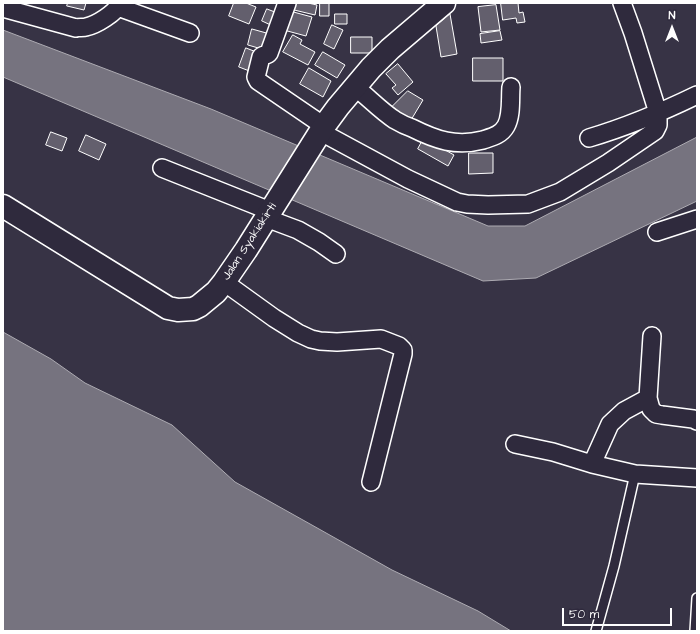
<!DOCTYPE html>
<html>
<head>
<meta charset="utf-8">
<style>
  body { margin:0 }
  #map { position:relative; width:700px; height:634px; overflow:hidden; background:#373345; font-family:"Architects Daughter",sans-serif }
  canvas { display:block }
  .frame { position:absolute; inset:0; border:4px solid #fff; pointer-events:none }
  .north { position:absolute; left:652px; top:8px; width:40px; height:40px; -webkit-text-stroke:3px #2f2a3d; paint-order:stroke; rotate:0deg; font-size:11px; font-weight:700; line-height:16px; text-align:center; color:#fff }
  .north::after { content:''; display:block; margin:auto; width:14px; height:18px; background:#fff; clip-path:polygon(50% 0,100% 100%,50% 72%,0 100%) }
  .scale { position:absolute; left:562px; top:608px; width:110px; height:18px; box-sizing:border-box; border:2px solid #fff; border-top:0; padding-left:5px; font-size:12px; line-height:14px; white-space:nowrap; color:#fff; -webkit-text-stroke:3px #2f2a3d; paint-order:stroke }
</style>
</head>
<body>
<div id="map">
<canvas width="700" height="634"></canvas>
<div class="frame"></div>
<div class="north">N</div>
<div class="scale">50 m</div>
</div>
<script>
const ctx = document.querySelector('canvas').getContext('2d');
ctx.lineJoin = 'round';
function fillPath(path, color) {
  ctx.fillStyle = color;
  ctx.fill(path, 'evenodd');
}
function strokePath(path, color, width, dash) {
  ctx.strokeStyle = color;
  ctx.lineWidth = width;
  ctx.lineCap = dash ? 'butt' : 'round';
  ctx.setLineDash(dash || []);
  ctx.stroke(path);
}
function drawText(font, color, halo, rows, align = 'center') {
  ctx.font = font + ' "Architects Daughter",sans-serif';
  ctx.lineWidth = 4;
  ctx.setLineDash([]);
  ctx.textBaseline = 'middle';
  ctx.strokeStyle = halo;
  ctx.fillStyle = color;
  for (const [text, x, y, turn = 0] of rows) {
    ctx.save();
    ctx.translate(x, y);
    ctx.rotate((+turn || 0) * Math.PI / 180);
    ctx.textAlign = isNaN(turn) ? turn : align;
    if (halo) ctx.strokeText(text, 0, 0);
    ctx.fillText(text, 0, 0);
    ctx.restore();
  }
}
const water = new Path2D(`
  M3 30 211 109 488 226H525L697 137V201L536 278 483 281 3 77Z
  M3 332 51 359 85 383 172 425 235 482 319 529 392 570 478 611 511 631H3Z`);
fillPath(water, '#76737f');
strokePath(water, '#adabb2', 1);
const building = new Path2D(`
  M68 3H86L84 10 67 6Z
  M234 3H246L256 7 249 24 229 16Z
  M292 3H308L317 5 315 15 290 9Z
  M320 3H329V16H320Z
  M501 3H518L519 13 523 12 525 22 517 23 516 18 503 20Z
  M496 5 500 30 481 32 478 7Z
  M267 9 280 14 275 27 262 21Z
  M286 10 312 17 306 36 280 29Z
  M335 14H347V24H335Z
  M450 14 457 54 441 57 436 26Z
  M332 25 343 30 334 49 324 44Z
  M252 29 270 34 265 50 248 45Z
  M500 31 502 40 481 43 480 34Z
  M293 35 302 40 300 44 315 52 308 65 283 52Z
  M351 37H372V53H351Z
  M246 48 259 53 252 72 239 67Z
  M323 52 345 65 337 78 315 65Z
  M473 58H503V81H473Z
  M398 64 413 82 398 95 392 88 396 85 386 74Z
  M309 68 331 81 323 97 300 84Z
  M408 91 423 100 411 120 391 108Z
  M51 132 67 138 62 151 46 145Z
  M86 135 106 144 99 160 79 151Z
  M424 138 454 155 448 166 418 149Z
  M469 153H493V173L469 174Z`);
fillPath(building, '#635f6d');
strokePath(building, '#fff', 1);
const lane = new Path2D(`
  M596 631 614 566 635 474
  M695 631 697 598`);
const street = new Path2D(`
  M287 3 269 53C267 56 263 54 261 57L256 77 258 81 324 126
  M118 7 190 33
  M3 8 76 28C79 27 83 28 86 27 96 25 116 13 120 3
  M355 87C368 97 381 111 395 120 400 123 406 126 412 128 436 140 456 147 483 140 492 137 501 135 506 126 512 115 510 99 511 87
  M321 132 408 179 457 202 467 204 488 205 528 204 560 192 608 163 655 131 658 125V113L633 33 622 3
  M589 138C626 127 662 112 697 95
  M162 168 270 211
  M266 218 298 230 319 242 336 254
  M657 232 697 219
  M224 282 274 318 298 333 311 339 320 341 337 342 381 339 399 346 403 350V354L371 482
  M652 336 648 398 651 409 656 414 662 415 693 419 697 421
  M515 444 553 452 592 464 635 474 697 478
  M592 464 610 424 624 411 648 398`);
const secondary = new Path2D(`
  M3 206 168 308 178 310 193 309 199 306 216 292 224 282 246 250 324 126 338 107 371 68 390 49 444 3`);
strokePath(lane, '#fff', 12);
strokePath(street, '#fff', 20);
strokePath(secondary, '#fff', 25);
strokePath(lane, '#2f2a3d', 9);
strokePath(street, '#2f2a3d', 17);
strokePath(secondary, '#2f2a3d', 22);
drawText('12px', '#fff', '#2f2a3d', [
  ["Jalan Syakiakirti",250,242,-57]
]);
</script>
</body>
</html>
